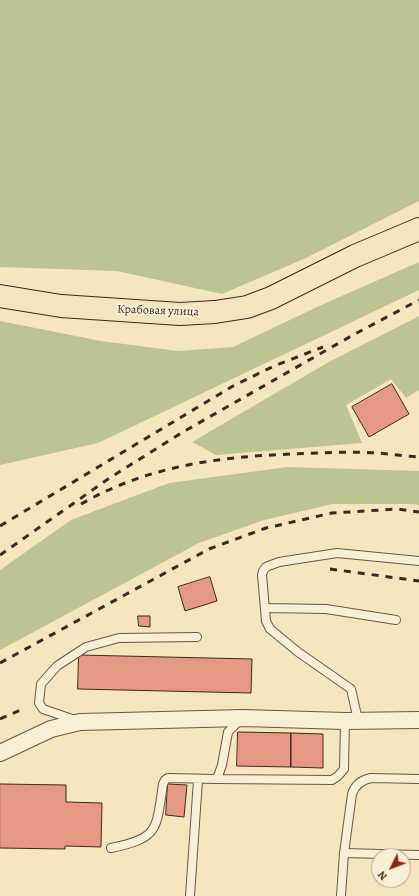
<!DOCTYPE html>
<html>
<head>
<meta charset="utf-8">
<style>
  body { margin:0 }
  #map { position:relative; width:419px; height:896px; overflow:hidden; background:#f6e6c0; font-family:Alegreya,serif }
  canvas { display:block }
  .north { position:absolute; left:371px; top:848px; width:40px; height:40px; box-sizing:border-box; background:#f9efd6; border:1px solid #aea08d; border-radius:50%; rotate:228deg; font-size:11px; font-weight:700; line-height:16px; text-align:center; color:#3d2920 }
  .north::after { content:''; display:block; margin:auto; width:14px; height:18px; background:#8f2418; clip-path:polygon(50% 0,100% 100%,50% 72%,0 100%) }
</style>
</head>
<body>
<div id="map">
<canvas width="419" height="896"></canvas>
<div class="north">N</div>
</div>
<script>
const ctx = document.querySelector('canvas').getContext('2d');
ctx.lineJoin = 'round';
function fillPath(path, color) {
  ctx.fillStyle = color;
  ctx.fill(path, 'evenodd');
}
function strokePath(path, color, width, dash) {
  ctx.strokeStyle = color;
  ctx.lineWidth = width;
  ctx.lineCap = dash ? 'butt' : 'round';
  ctx.setLineDash(dash || []);
  ctx.stroke(path);
}
function drawText(font, color, halo, rows, align = 'center') {
  ctx.font = font + ' Alegreya,serif';
  ctx.lineWidth = 4;
  ctx.setLineDash([]);
  ctx.textBaseline = 'middle';
  ctx.strokeStyle = halo;
  ctx.fillStyle = color;
  for (const [text, x, y, turn = 0] of rows) {
    ctx.save();
    ctx.translate(x, y);
    ctx.rotate((+turn || 0) * Math.PI / 180);
    ctx.textAlign = isNaN(turn) ? turn : align;
    if (halo) ctx.strokeText(text, 0, 0);
    ctx.fillText(text, 0, 0);
    ctx.restore();
  }
}
fillPath(new Path2D(`
  M0 0H419V201L306 258 222 294 117 271 0 267Z
  M419 262V290L98 443 0 465V321L101 341 178 351 233 347 319 306Z
  M419 316V390L406 398 391 379 346 405 362 443 216 455 192 442 327 363Z
  M287 467 419 471V505L410 504H333L264 520 199 543 0 650V570L71 520 169 483Z`), '#bdc491');
const building = new Path2D(`
  M392 384 409 414 369 437 352 407Z
  M210 577 217 601 185 611 178 587Z
  M138 616H150V627L139 626Z
  M79 655 252 659 251 693 78 689Z
  M238 732 291 733V767L237 766Z
  M291 733 323 734V768L291 767Z
  M0 784 66 785V802L102 803 101 847 65 846V849L0 848Z
  M168 784 187 785 184 817 166 815Z`);
fillPath(building, '#e59884');
strokePath(building, '#3d2920', 1);
const lane = new Path2D(`
  M266 608 326 609 396 620
  M75 720 43 709 39 703 41 684 57 666 86 647 119 638 197 637
  M358 720 351 689 298 652 270 629 266 621 262 575 263 571 266 567 279 562 337 553 419 561
  M217 779 332 780 338 776 344 769 345 721
  M111 848C160 838 156 829 163 784L165 780 168 778 217 779 222 765 228 732 240 720
  M344 853 419 855
  M190 896 198 780
  M341 896 344 853 352 794C355 785 361 780 371 778L419 779`);
const street = new Path2D(`
  M0 753 51 729 80 722 243 718 345 721 419 720`);
const primary = new Path2D(`
  M0 296 61 306 180 314 215 312 247 307 271 298 355 256 419 229`);
strokePath(lane, '#6b5848', 10);
strokePath(street, '#6b5848', 18);
strokePath(primary, '#3d2920', 24);
strokePath(lane, '#f9efd6', 8);
strokePath(street, '#f9efd6', 16);
strokePath(primary, '#f6e6c0', 22);
strokePath(new Path2D(`
  M81 504C148 466 217 457 292 454 320 453 349 451 377 453 391 454 405 456 419 457
  M0 526 233 386 274 366 323 347
  M0 555 111 477 183 432 353 335 419 300
  M330 569 419 581
  M0 663 209 549 266 528 332 513 398 509 419 512
  M0 719 25 708`), '#3d2920', 3, [7, 7]);
drawText('12px', '#3d2920', '#f9efd6', [
  ["Крабовая улица",158,311,2]
]);
</script>
</body>
</html>
